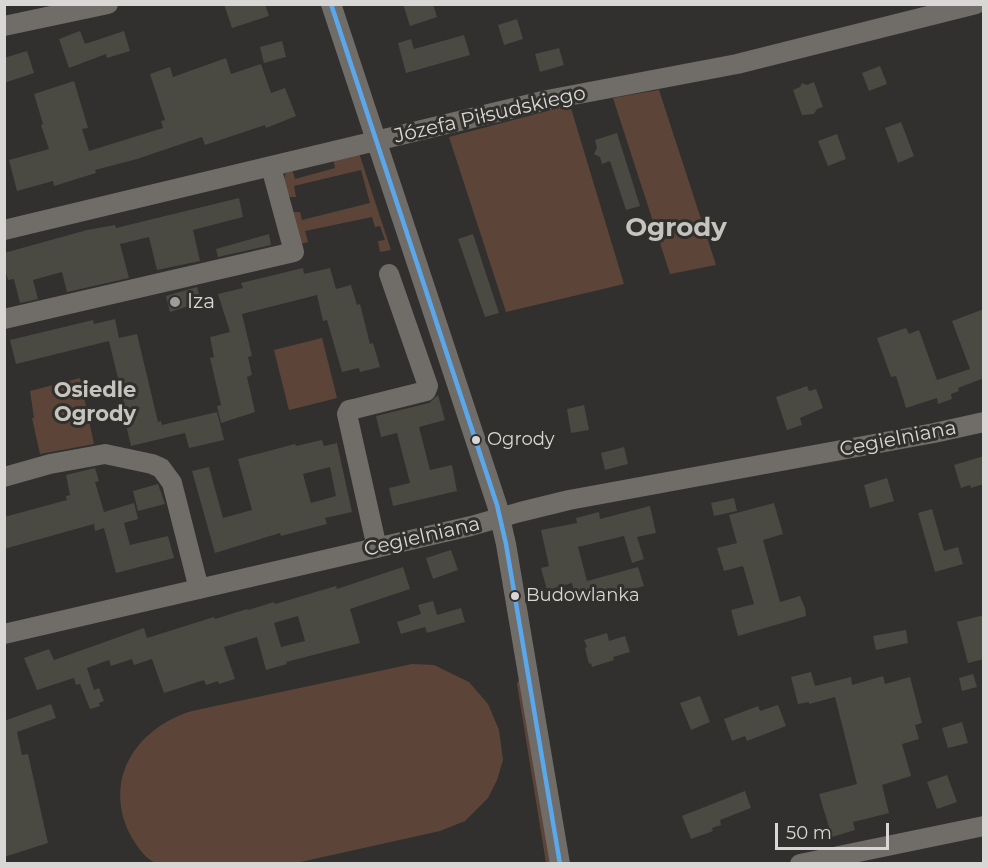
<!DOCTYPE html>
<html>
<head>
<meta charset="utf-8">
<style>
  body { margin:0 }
  #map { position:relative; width:988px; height:868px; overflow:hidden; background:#31302e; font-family:Montserrat,sans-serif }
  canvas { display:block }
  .frame { position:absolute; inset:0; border:6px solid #d8d7d5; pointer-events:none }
  .scale { position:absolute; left:775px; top:823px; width:114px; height:27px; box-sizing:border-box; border:3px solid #d8d7d5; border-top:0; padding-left:8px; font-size:18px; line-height:21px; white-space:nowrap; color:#d8d7d5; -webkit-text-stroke:4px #32302d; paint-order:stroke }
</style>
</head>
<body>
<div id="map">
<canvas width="988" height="868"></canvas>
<div class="frame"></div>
<div class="scale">50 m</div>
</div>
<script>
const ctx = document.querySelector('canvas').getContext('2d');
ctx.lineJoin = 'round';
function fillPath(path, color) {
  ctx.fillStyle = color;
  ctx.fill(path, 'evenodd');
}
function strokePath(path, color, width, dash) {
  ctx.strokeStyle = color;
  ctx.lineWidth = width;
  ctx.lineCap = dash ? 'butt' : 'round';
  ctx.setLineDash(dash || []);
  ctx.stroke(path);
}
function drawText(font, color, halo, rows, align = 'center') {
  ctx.font = font + ' Montserrat,sans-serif';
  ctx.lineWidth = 6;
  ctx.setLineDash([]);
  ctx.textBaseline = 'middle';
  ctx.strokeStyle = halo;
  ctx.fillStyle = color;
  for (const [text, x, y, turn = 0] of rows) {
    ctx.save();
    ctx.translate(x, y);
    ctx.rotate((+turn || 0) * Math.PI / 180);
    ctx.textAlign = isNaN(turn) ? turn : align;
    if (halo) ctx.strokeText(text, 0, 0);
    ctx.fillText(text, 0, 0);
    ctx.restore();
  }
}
fillPath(new Path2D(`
  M659 90 716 265 670 274 613 98Z
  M570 105 624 284 506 312 449 137Z
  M359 153 391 250 380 252 378 241 385 240 380 226 375 227 372 217 305 231 308 242 301 244 291 218 294 212H300L302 220 370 203 361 170 294 186 296 197H290C282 191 284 182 285 174L292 169 295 179 335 168 333 159Z
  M322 338 337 398 289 410 274 350Z
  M80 378 94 444 40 454 32 418H34L30 391Z
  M412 664 434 665 469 682 488 704 499 730 503 760 497 780 488 798 465 821 440 831 296 863H155C142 856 133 841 127 828 105 773 140 727 192 711Z
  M518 681H521L551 863H546L517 684Z`), '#5c4538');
fillPath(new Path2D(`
  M224 4H265L269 16 232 28Z
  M403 4H433L437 17 410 26Z
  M517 19 523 39 504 45 498 25Z
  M80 31 85 44 124 31 130 51 107 58 106 54 69 68 59 39Z
  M464 35 470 55 406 73 398 43 411 39 414 49Z
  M282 41 286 57 264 63 260 47Z
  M559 48 564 65 540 72 535 54Z
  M27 51 34 73 4 83V58Z
  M226 58 231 74 261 64 271 93 285 88 296 116 266 128 265 125 205 145 202 137 137 159 95 170 96 173 54 186 53 181 17 191 9 160 49 149 41 125 43 124 34 94 74 81 88 128 82 129 89 151 163 128 161 121 165 120 150 74 170 67 173 77Z
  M880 66 887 84 869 91 862 73Z
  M814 82 823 107 817 109 814 114 802 115 793 90 800 87 802 83 807 85Z
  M901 122 914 156 898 163 885 128Z
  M617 133 640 206 626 210 610 161 602 164 600 157 594 154 597 148 595 140Z
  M837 134 846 159 828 166 818 141Z
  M239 198 243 217 193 230 200 261 157 270 149 237 120 244 129 278 67 292 62 272 33 280 38 299 20 303 14 279 8 280 4 267V253L87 230 115 225 116 228Z
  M269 234 271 245 218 257 216 249Z
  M473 234 499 313 485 317 458 239Z
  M303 268 304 274 330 268 336 289 351 285 357 305 360 304 370 344 373 343 380 367 360 372 359 368 342 372 327 320 323 321 317 295 242 314 252 356 248 357 252 375 247 377 255 412 221 423 217 406 221 405 210 358 214 357 210 337 230 332 218 294 243 288 241 283Z
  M197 287 201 302 170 312 166 296Z
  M984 309V378L958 388 959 391 951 394 952 399 938 404 937 398 906 408 896 376 891 377 877 338 906 328 909 334 919 330 937 380 970 369 952 321Z
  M115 319 119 338 137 334 158 422 161 421 162 425 217 412 224 440 189 448 185 433 131 446 126 425 129 424 109 341 16 364 10 340 93 320 94 324Z
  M807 386 809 391 816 389 823 408 800 418 802 425 787 430 776 397Z
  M438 395 445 420 419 427 430 470 452 465 457 491 393 506 389 488 410 483 397 433 381 437 376 416 429 403Z
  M584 405 589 430 571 433 567 409Z
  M322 440 324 446 337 443 352 512 325 518 327 524 281 536 280 533 215 553 192 471 209 467 223 518 252 510 238 459 295 444 296 446ZM330 467 336 496 311 503 303 474Z
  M624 447 628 464 605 470 601 453Z
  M984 456V484L971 488 970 485 961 488 954 465Z
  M95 468 99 481 95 482 104 512 134 503 138 519 124 523 130 545 168 536 174 558 116 573 104 528 95 531 94 524 4 549V517L67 500 66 496 70 495 66 475Z
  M887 478 894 501 870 508 864 485Z
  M158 484 165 504 138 511 133 491Z
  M734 498 737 511 714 516 711 503Z
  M774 503 783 534 763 540 780 602 800 596 805 608 806 616 738 636 731 610 754 604 743 566 724 571 717 548 737 543 729 515Z
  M650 506 656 533 637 537 644 559 632 563 624 536 578 547 587 581 638 567 644 586 618 594V591L576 601 572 583 547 590 541 568 549 566 541 530 577 523 576 518 599 512 600 519Z
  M932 509 944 551 958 547 963 564 935 572 918 513Z
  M451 550 458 570 433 579 426 558Z
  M403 567 410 589 350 609 360 643 286 662 287 664 266 670 257 637 224 647 235 679 219 684 218 681 206 685 204 680 164 693 152 659 134 665 132 659 111 666 109 660 87 668 94 690 99 688 104 701 99 703 100 706 90 709 80 684 76 685 74 678 37 690 24 658 49 649 54 660 144 628 147 638 214 617 215 619 247 609 248 610 274 602 275 604 336 586 337 589ZM298 616 305 641 281 647 274 623Z
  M433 601 437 615 461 608 465 622 427 633 425 627 401 634 397 622 421 614 418 605Z
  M984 615V659L968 663 957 622Z
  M906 630 908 643 876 650 873 636Z
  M607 633 609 641 625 636 630 652 613 657 614 660 592 667 591 663 589 664 585 648 587 647 584 640Z
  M811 672 815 686 851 677 852 685 883 676 885 684 910 677 922 723 915 725 919 739 902 744 911 776 882 785 889 813 853 822 855 830 832 837 819 794 857 784 835 697 809 704V702L798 704 791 677Z
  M973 674 977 687 962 691 959 678Z
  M700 696 710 722 691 730 680 703Z
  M51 704 56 718 17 732 22 755 28 754 48 843 4 857V721Z
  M778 705 786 726 747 741 745 736 732 741 724 719 758 706 760 711Z
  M962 722 968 743 948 748 942 728Z
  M947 775 957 802 937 809 927 782Z
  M745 791 751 808 720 820 721 825 712 828 713 831 691 839 682 816Z`), '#4a4942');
strokePath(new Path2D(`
  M331 4 497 505 506 544 560 864
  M4 26 108 4
  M4 230 547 100 737 64 976 4
  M4 319 294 252 271 167
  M4 477 50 464 105 454 152 464 161 468 172 483 199 589
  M377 548 347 414 349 410 358 408 426 391 428 386 389 274
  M4 634 471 526 520 512 569 500 934 433 984 422
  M800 864 984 826`), '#706c67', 20);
strokePath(new Path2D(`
  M331 4 497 505 506 544 560 864`), '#5aa8eb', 4.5);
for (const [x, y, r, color] of [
  [175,302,6,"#9e9d9b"],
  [476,440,5,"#d8d7d5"],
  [515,596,5,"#d8d7d5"]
]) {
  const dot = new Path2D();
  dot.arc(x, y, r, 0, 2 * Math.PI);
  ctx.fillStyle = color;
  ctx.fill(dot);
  strokePath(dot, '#32302d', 2);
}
drawText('18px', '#d8d7d5', '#32302d', [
  ["Ogrody",487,440],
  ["Budowlanka",526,596]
], 'left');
drawText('20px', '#d8d7d5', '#32302d', [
  ["Józefa Piłsudskiego",490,115,-13],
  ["Cegielniana",898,439,-11],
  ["Cegielniana",422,537,-13]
]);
drawText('20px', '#d8d7d5', '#32302d', [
  ["Iza",187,302]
], 'left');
drawText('bold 21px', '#c6c4bf', '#32302d', [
  ["Osiedle",95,391],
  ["Ogrody",95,415]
]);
drawText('bold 26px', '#c6c4bf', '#32302d', [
  ["Ogrody",676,228]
]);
</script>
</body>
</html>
